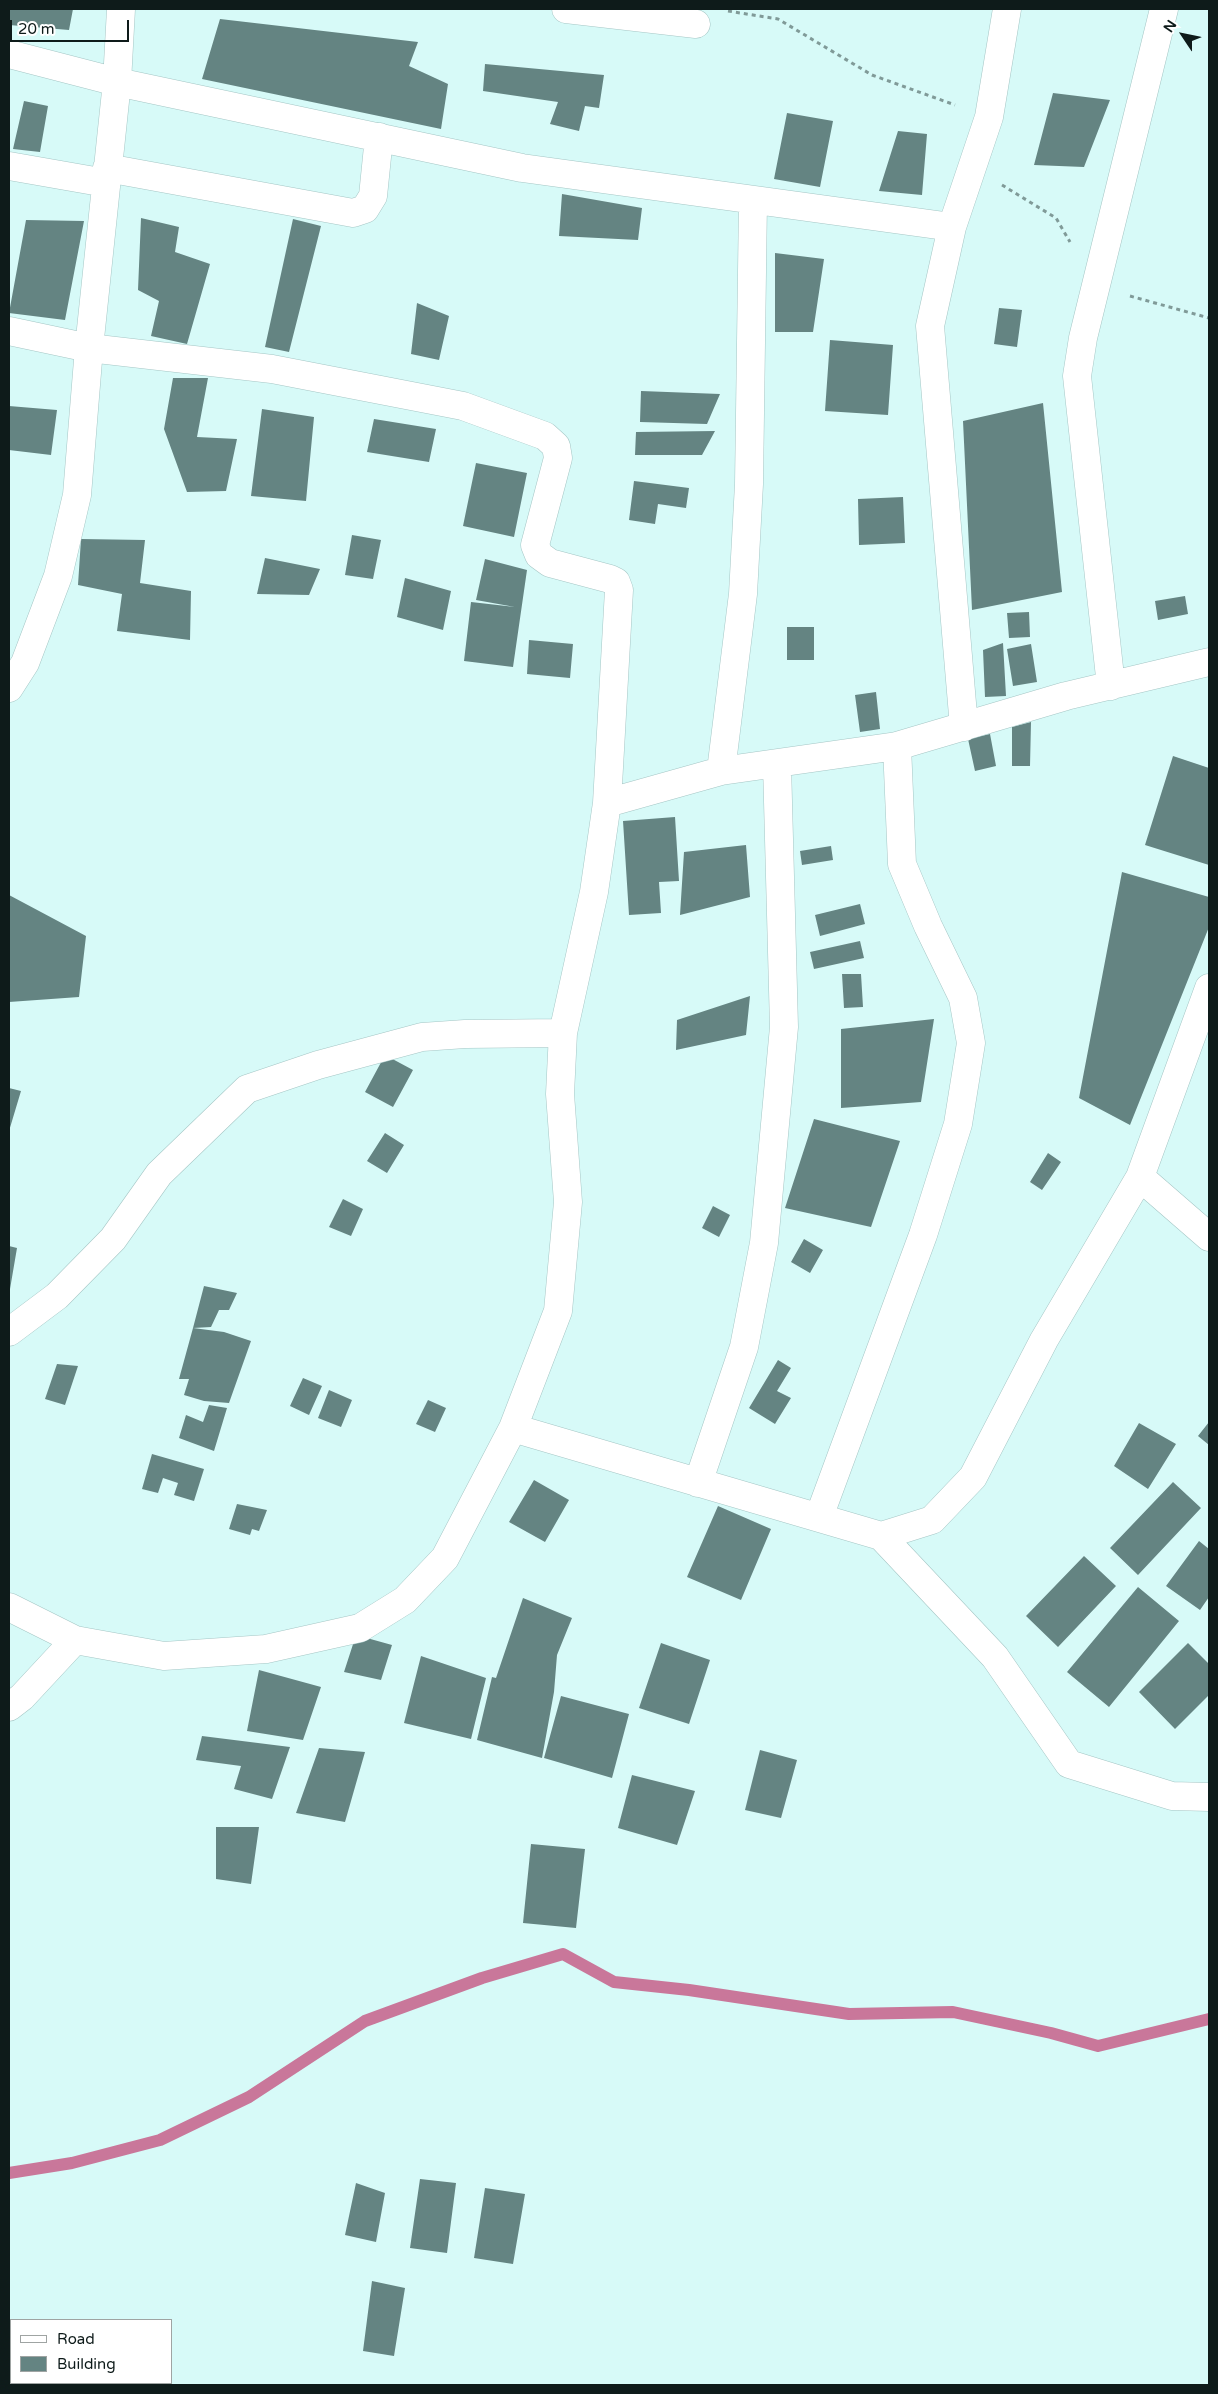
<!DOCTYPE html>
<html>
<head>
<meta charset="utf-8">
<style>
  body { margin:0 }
  #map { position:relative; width:1218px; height:2394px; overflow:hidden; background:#d7faf8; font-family:"Varela Round",sans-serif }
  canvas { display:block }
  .frame { position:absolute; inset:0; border:10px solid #0e1b1a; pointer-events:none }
  .legend { position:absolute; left:10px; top:2319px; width:162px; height:65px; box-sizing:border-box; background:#fff; border:1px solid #9fa4a3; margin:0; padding:6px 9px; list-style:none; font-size:15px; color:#0e1b1a }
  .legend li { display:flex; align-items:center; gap:10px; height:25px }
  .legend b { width:25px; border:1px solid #9fa4a3 }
  .north { position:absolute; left:1158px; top:10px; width:50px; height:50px; -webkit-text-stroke:4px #fff; paint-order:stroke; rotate:304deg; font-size:14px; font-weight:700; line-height:20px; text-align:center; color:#0e1b1a }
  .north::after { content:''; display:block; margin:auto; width:18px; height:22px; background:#0e1b1a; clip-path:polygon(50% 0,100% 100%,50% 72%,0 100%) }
  .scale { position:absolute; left:10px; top:20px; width:119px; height:22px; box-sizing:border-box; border:2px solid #0e1b1a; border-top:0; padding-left:6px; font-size:15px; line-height:18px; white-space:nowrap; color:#0e1b1a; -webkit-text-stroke:4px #fff; paint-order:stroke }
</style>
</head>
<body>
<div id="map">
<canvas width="1218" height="2394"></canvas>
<div class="frame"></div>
<ul class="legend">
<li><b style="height:6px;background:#fff"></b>Road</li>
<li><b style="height:14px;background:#648482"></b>Building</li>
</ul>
<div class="north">N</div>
<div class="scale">20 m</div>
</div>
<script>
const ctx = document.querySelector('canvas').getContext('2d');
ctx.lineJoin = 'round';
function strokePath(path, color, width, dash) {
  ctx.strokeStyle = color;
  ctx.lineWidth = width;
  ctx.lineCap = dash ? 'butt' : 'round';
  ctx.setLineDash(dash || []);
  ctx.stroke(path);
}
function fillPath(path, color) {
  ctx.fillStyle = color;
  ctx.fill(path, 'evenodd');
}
strokePath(new Path2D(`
  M9 2173 72 2163 160 2140 249 2097 365 2021 482 1978 563 1954 614 1982 689 1990 849 2014 953 2012 1051 2033 1098 2046 1209 2019`), '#c9779a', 12);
fillPath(new Path2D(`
  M9 9H73L69 30 9 25Z
  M220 19 418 42 409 66 448 84 441 129 202 79Z
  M485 64 604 75 599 108 585 106 579 131 550 124 558 102 483 91Z
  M1053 93 1110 100 1084 167 1034 165Z
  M24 101 48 106 40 152 13 149Z
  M787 113 833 121 820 187 774 179Z
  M898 131 927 134 922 195 879 191Z
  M562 194 642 208 638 240 559 236Z
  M141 218 179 227 175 252 210 264 187 344 151 336 159 301 138 290Z
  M293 219 321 226 289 352 265 347Z
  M26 220 84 221 65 320 9 313Z
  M775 253 824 259 813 332H775Z
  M417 303 449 316 439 360 411 354Z
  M999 308 1022 310 1017 347 994 344Z
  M830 340 893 345 888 415 825 411Z
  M173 378H208L197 437 237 439 226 491 187 492 164 429Z
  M641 391 720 394 707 424 640 422Z
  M1043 403 1062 592 972 610 963 421Z
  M9 406 57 410 51 455 9 450Z
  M262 409 314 417 306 501 251 496Z
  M374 419 436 429 429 462 367 452Z
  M715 431 702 455H635L636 432Z
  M476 463 527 473 514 537 463 526Z
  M634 481 689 488 686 508 658 504 655 524 629 520Z
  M903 497 905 543 859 545 858 499Z
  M352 535 381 540 373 579 345 575Z
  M81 539 145 540 140 583 191 591 190 640 117 631 122 594 78 585Z
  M265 558 320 569 309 595 257 594Z
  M485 559 527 570 513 667 464 661 471 602 515 607 476 600Z
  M405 578 451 591 443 630 397 617Z
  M1185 596 1188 614 1158 620 1155 601Z
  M1029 612 1030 637 1009 638 1007 613Z
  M787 627H814V660H787Z
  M529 640 573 644 570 678 527 674Z
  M1003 643 1006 696 985 697 983 650Z
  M1031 644 1037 682 1013 686 1007 649Z
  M876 692 880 729 860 732 855 695Z
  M1031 722 1030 766H1012V727Z
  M990 734 996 766 975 771 968 739Z
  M1173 756 1209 768V865L1145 845Z
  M675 817 679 881 659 882 661 913 629 915 623 821Z
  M746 845 750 897 680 915 684 852Z
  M831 846 833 860 802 865 800 851Z
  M1122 872 1209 897V927L1130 1125 1079 1098Z
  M9 895 86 936 79 997 9 1002Z
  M860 904 865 924 820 936 815 915Z
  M860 941 864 958 814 969 810 952Z
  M842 974H861L863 1007 844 1008Z
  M750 996 746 1035 676 1050 677 1020Z
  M934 1019 921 1102 841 1108V1029Z
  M385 1055 413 1070 393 1107 365 1092Z
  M9 1088 21 1091 9 1131Z
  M814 1119 900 1141 871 1227 785 1208Z
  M385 1133 404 1145 387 1173 367 1161Z
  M1048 1153 1061 1162 1042 1190 1030 1182Z
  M343 1199 363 1209 351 1236 329 1227Z
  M713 1206 730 1215 719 1237 702 1228Z
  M804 1239 823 1250 810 1273 791 1262Z
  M9 1246 17 1248 10 1289H9Z
  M204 1286 237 1293 229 1310H219L211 1327 193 1328Z
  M193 1328 224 1332 251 1341 229 1403 204 1401 184 1395 189 1379H179Z
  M778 1360 791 1368 777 1391 791 1398 775 1424 749 1408Z
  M57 1364 78 1366 65 1405 45 1399Z
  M303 1378 322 1386 309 1415 290 1406Z
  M329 1390 352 1400 341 1427 318 1418Z
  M428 1400 446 1408 435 1432 416 1424Z
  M209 1405 227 1408 214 1451 179 1438 186 1415 203 1422Z
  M1209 1422V1445L1198 1436Z
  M1139 1423 1176 1444 1148 1489 1114 1466Z
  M152 1454 204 1469 194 1501 174 1495 178 1483 163 1478 158 1493 142 1489Z
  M534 1480 569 1500 545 1542 509 1522Z
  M1173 1482 1201 1508 1138 1575 1110 1548Z
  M237 1504 267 1510 259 1531 252 1529 250 1535 229 1529Z
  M718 1506 771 1529 741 1600 687 1577Z
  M1199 1541 1209 1549V1597L1200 1610 1166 1586Z
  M1084 1556 1116 1586 1058 1647 1026 1616Z
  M1138 1587 1179 1621 1109 1707 1067 1672Z
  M523 1598 572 1618 557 1655 554 1692 542 1758 477 1740 492 1677 496 1678Z
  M356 1635 392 1645 381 1680 344 1672Z
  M661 1643 710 1660 689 1724 639 1708Z
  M1188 1643 1209 1664V1695L1175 1729 1139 1692Z
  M421 1656 486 1678 471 1739 404 1723Z
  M259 1670 321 1687 303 1740 247 1731Z
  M561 1696 629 1714 612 1778 544 1758Z
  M202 1736 290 1747 272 1799 234 1789 241 1766 196 1760Z
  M319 1748 365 1752 345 1822 296 1813Z
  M760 1750 797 1760 781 1818 745 1810Z
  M632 1775 695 1791 677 1845 618 1828Z
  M216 1827H259L251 1884 216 1879Z
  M531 1844 585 1849 576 1928 523 1923Z
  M420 2179 456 2183 447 2253 410 2248Z
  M356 2183 385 2193 376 2242 345 2235Z
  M485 2188 525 2194 513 2264 474 2258Z
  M372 2281 405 2288 394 2356 363 2351Z`), '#648482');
const street = new Path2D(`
  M566 9 696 24
  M9 54 117 82 522 168 952 227
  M9 166 106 183
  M107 168 353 213 365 209 373 196 379 137
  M9 331 89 348 272 369 463 406 545 436 556 446 558 458 535 545 539 555 550 563 610 579 616 582 619 590 607 803 594 892 563 1033 560 1094 568 1202 558 1311 513 1428 445 1558 405 1600 360 1628 266 1649 164 1656 75 1640 9 1607
  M1111 686 1077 376 1083 338 1164 9
  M9 688 25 663 58 576 77 495 89 348 117 82 121 9
  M964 727 930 326 952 227 989 117 1007 9
  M721 771 743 594 749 484 753 201
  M607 803 721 771 897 746 1066 696 1209 662
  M1140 1177 1209 1237
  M9 1332 57 1296 113 1239 159 1174 247 1089 318 1065 422 1037 465 1034 563 1033
  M513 1428 881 1536 932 1520 973 1477 1044 1340 1140 1177 1209 988
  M698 1483 744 1347 764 1243 784 1027 777 764
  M819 1517 923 1235 958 1124 971 1043 963 998 928 926 902 864 897 746
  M881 1536 995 1657 1069 1764 1172 1796 1209 1797
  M9 1707 22 1697 75 1640`);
strokePath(street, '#a5c6c5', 29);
strokePath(new Path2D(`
  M728 11 778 19 872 75 955 105
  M1002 185 1056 218 1070 242
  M1130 296 1209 318`), '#809a98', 3, [4, 4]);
strokePath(street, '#fff', 28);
</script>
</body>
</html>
